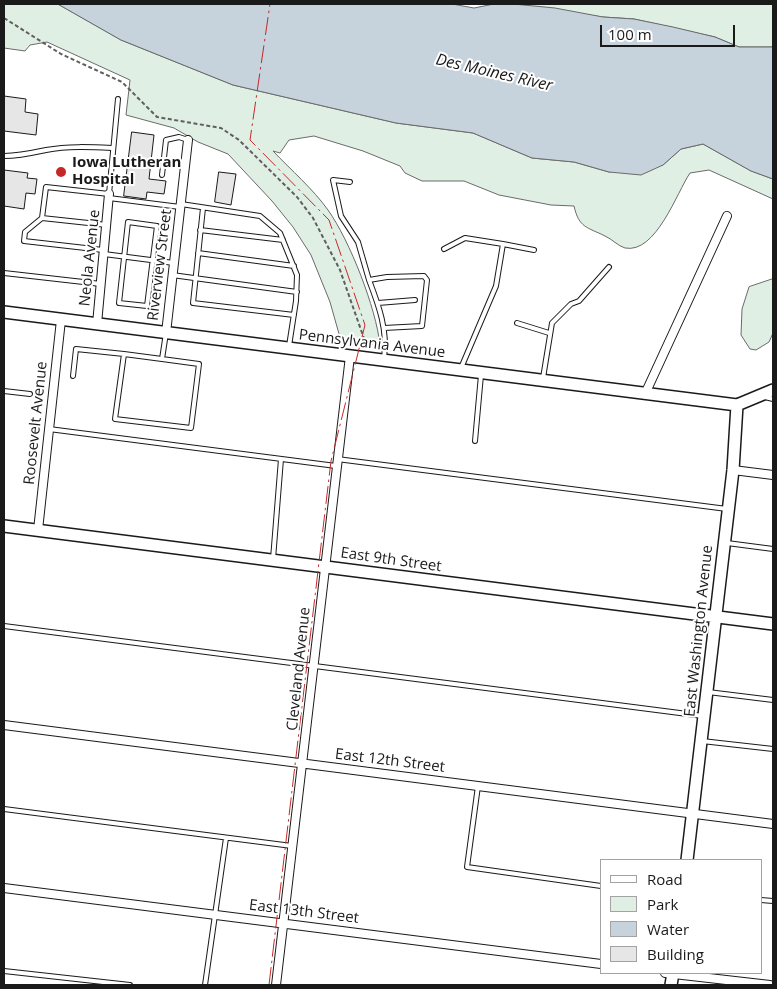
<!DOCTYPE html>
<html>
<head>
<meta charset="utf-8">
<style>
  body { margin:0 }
  #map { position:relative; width:777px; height:989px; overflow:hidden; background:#fff; font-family:"Open Sans",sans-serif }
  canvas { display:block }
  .frame { position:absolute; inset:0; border:5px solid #1a1a1a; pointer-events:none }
  .legend { position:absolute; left:600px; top:859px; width:162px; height:115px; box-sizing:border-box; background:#fff; border:1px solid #a3a3a3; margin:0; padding:6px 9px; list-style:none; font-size:15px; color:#1a1a1a }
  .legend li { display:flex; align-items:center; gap:10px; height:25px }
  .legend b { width:25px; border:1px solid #a3a3a3 }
  .scale { position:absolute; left:600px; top:25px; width:135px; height:22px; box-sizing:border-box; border:2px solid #1a1a1a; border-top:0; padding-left:6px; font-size:15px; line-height:18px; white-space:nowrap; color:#1a1a1a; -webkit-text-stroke:4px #fff; paint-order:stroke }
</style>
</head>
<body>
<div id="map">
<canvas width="777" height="989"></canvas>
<div class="frame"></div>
<ul class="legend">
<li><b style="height:6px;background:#fff"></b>Road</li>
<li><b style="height:14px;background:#e0efe3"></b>Park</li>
<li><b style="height:14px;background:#c6d2dc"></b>Water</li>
<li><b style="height:14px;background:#e6e6e6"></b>Building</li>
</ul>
<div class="scale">100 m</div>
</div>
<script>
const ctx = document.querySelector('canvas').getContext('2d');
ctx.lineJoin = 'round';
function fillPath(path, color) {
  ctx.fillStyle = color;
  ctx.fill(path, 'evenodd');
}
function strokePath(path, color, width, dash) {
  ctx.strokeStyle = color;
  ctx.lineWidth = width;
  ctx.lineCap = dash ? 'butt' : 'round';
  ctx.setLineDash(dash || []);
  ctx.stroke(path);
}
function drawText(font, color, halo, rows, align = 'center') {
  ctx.font = font + ' "Open Sans",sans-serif';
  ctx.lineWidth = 4;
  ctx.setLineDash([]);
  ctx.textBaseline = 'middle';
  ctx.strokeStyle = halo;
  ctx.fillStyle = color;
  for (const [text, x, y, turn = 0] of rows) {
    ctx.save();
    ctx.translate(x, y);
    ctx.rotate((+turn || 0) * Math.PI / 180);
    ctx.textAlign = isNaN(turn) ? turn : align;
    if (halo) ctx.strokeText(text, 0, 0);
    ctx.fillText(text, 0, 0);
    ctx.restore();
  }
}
const green = new Path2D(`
  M4 4H58L121 40 233 85 396 123 473 133 532 158 574 162 609 172 663 165 681 149 703 144 751 171 773 179V199L709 170 690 173C677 192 656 254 625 248 618 246 612 239 605 236 587 227 579 228 574 206L551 205 499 195 464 181H422L405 173 400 166 363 151 314 136 289 140 280 153 273 151C291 170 313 189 328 210 350 241 376 308 380 345L341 341 330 302 311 255 293 227 272 201 228 154 198 142 174 128 126 115 130 80 47 42 30 45 25 51 4 48Z
  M513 4H773V47H739L715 37 634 19 603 17Z
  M773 279V333L769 342 756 350 750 349 741 335 742 309 749 287Z`);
fillPath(green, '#e0efe3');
strokePath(green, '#6a6a6a', 1);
const water = new Path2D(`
  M58 4H452L474 8 494 4H513L555 8 603 17 634 19 673 27 715 37 739 47H773V179L751 171 703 144 681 149 663 165 641 175 609 172 574 162 532 158 473 133 396 123 233 85 121 40Z`);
fillPath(water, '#c6d2dc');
strokePath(water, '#6a6a6a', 1);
const building = new Path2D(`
  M4 96 26 99 25 112 38 114 36 135 4 131Z
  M132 132 154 135 149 179 166 181 164 194 147 192 146 199 124 196Z
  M4 170 28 173 27 178 37 179 35 194 26 193 24 209 4 206Z
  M219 172 236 174 231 205 215 202Z`);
fillPath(building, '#e6e6e6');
strokePath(building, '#1a1a1a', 1);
const lane = new Path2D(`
  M4 156C19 156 32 153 46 150 68 146 90 147 112 148
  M162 175 166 140 179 137 188 140
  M350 182 333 180 341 216 358 242 369 280
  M109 198 180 207
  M181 204 260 216 280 233 297 275 296 301 289 346
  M203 208 193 303 294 315
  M42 218 25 232 24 241 103 250
  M128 222 157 226 147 306 119 303Z
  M107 225 42 218 46 187 109 194 118 99
  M200 230 283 240
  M503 244 534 250
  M444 249 465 238 503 244 496 286 461 368
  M198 253 294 266
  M104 254 174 263
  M4 273 101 284
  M172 275 297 292
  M378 303 415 300
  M517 323 549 333
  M384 358C388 331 379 306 369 280L387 277 424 276 427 280 422 326 384 328
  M162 359 124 354 115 419 191 428 199 364 162 359 166 333
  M73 376 76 349 124 354
  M543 378 552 323 571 304 579 301 609 267
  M4 391 30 394
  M765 397 773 399
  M49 429 336 466
  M475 441 481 375
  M337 459 727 509
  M727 543 773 549
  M273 559 281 459
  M4 626 703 716
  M708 692 773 700
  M702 741 773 749
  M478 786 467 867 601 886
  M4 809 292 846
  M761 900 773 901
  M4 971 130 985
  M205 985 226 838`);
const street = new Path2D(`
  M97 324 109 194
  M166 333 188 140
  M645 394 727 216
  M733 470 773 475
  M38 530 61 320
  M4 725 773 824
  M4 888 601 964
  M665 973 770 985
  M276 985 350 356`);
const secondary = new Path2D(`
  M4 312 737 405
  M737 405 773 390
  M4 526 773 624
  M687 860 733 470 737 405
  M671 985 673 973`);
strokePath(lane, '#1a1a1a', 6);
strokePath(street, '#1a1a1a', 10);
strokePath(secondary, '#1a1a1a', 14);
strokePath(new Path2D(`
  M4 18 61 54 122 82 157 117 221 128 239 140 297 197 313 218 340 270 367 347`), '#5f5f5f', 2, [4, 2.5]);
strokePath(lane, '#fff', 4);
strokePath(street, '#fff', 8);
strokePath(secondary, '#fff', 11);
strokePath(new Path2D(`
  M269 985 331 461 365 325 329 220 250 140 270 4`), '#c62828', 1, [18, 4, 2.5, 4]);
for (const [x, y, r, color] of [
  [61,172,6,"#c62828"]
]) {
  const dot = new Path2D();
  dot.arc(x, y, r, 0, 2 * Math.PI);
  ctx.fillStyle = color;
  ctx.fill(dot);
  strokePath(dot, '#fff', 2);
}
drawText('bold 15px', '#1a1a1a', '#fff', [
  ["Iowa Lutheran",72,163],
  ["Hospital",72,180]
], 'left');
drawText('15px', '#1a1a1a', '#fff', [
  ["Neola Avenue",90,258,-84],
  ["Riverview Street",160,265,-83],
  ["Pennsylvania Avenue",372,344,7],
  ["Roosevelt Avenue",36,423,-84],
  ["East 9th Street",391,560,8],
  ["East Washington Avenue",699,631,-84],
  ["Cleveland Avenue",299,669,-84],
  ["East 12th Street",390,761,7],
  ["East 13th Street",304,912,7]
]);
drawText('italic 16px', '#1a1a1a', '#fff', [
  ["Des Moines River",494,73,13]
]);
</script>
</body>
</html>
